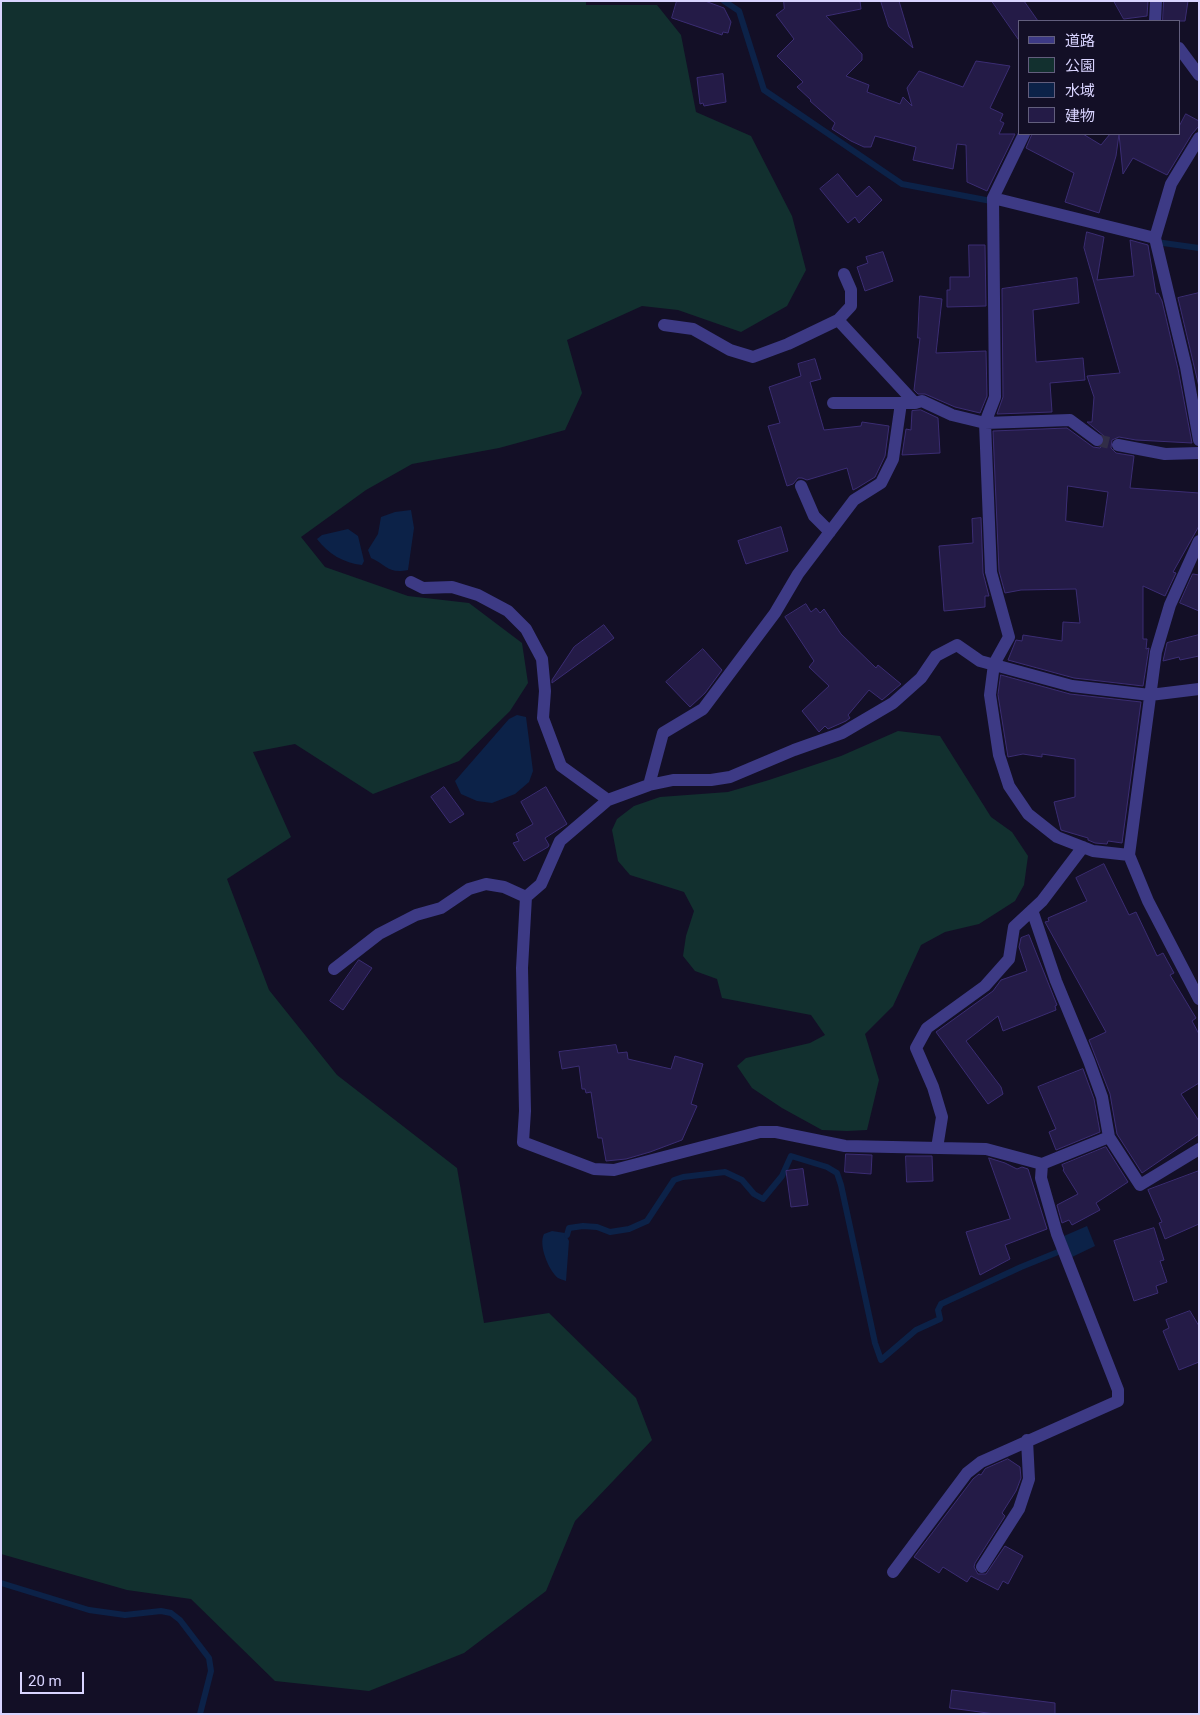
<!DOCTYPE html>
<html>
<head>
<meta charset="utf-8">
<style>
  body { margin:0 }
  #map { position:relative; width:1200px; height:1715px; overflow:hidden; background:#130f26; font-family:Roboto,"Noto Sans JP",sans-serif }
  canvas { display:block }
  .frame { position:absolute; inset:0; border:2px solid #d9d4ff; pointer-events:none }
  .legend { position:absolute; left:1018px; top:20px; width:162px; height:115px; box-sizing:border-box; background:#130f26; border:1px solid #625e7d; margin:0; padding:6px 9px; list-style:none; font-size:15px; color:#d9d4ff }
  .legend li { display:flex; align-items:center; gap:10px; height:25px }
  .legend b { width:25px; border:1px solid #625e7d }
  .scale { position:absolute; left:20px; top:1672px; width:64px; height:22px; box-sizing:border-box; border:2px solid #d9d4ff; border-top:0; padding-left:6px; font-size:15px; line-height:18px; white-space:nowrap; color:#d9d4ff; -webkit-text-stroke:4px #130f26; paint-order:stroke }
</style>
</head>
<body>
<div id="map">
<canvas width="1200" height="1715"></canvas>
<div class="frame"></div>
<ul class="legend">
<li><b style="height:6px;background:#3d3a85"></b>道路</li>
<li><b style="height:14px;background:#12302f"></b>公園</li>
<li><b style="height:14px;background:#0c2248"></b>水域</li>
<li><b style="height:14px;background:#241b47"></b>建物</li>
</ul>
<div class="scale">20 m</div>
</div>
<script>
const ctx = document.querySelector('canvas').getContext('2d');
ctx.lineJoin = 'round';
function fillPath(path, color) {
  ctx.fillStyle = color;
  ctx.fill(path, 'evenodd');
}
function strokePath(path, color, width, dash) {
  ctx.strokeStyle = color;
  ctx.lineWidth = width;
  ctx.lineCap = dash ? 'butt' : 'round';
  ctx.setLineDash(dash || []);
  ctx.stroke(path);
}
fillPath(new Path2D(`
  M1 1H586V5H657L681 35 696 112 751 136 792 216 806 270 787 306 741 332 678 310 642 306 567 340 582 393 565 430 499 448 412 464 366 490 301 537 325 567 408 596 469 603 522 643 528 683 510 711 459 761 373 794 295 744 253 752 291 837 227 879 269 990 337 1075 457 1168 484 1323 549 1313 636 1398 652 1440 575 1521 546 1591 464 1653 369 1691 275 1681 191 1599 127 1590 1 1554Z
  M898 731 940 736 991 817 1012 832 1028 856 1024 885 1015 901 979 924 945 932 921 945 893 1006 865 1034 879 1080 867 1130 847 1131 822 1130 782 1108 752 1088 737 1066 746 1058 810 1043 825 1035 811 1015 722 998 717 979 695 971 683 956 686 936 694 911 684 892 630 875 618 861 612 830 617 819 634 806 660 797 728 792 769 780 841 756Z`), '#12302f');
fillPath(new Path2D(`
  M411 510 414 528 408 570C388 574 387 565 371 558L368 550 378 534 381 517 395 512Z
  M348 529 358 536 364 561 362 565C344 563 328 554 317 539L322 535Z
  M517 715 526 717 533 771 529 782 515 794 492 803 477 801 461 794 455 781 509 719Z
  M1087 1226 1095 1246 1072 1257 1064 1236Z
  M552 1231 565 1233 569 1241 566 1281C563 1280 560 1279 558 1278 549 1271 538 1245 544 1234Z`), '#0c2248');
strokePath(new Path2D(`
  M724 1 739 11 764 90 902 184 991 201
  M1163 243 1199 248
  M567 1235 569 1228 583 1226 597 1227 610 1232 629 1229 647 1221 674 1180 683 1177 725 1172 742 1180 754 1194 763 1199 782 1176 791 1156 827 1167 837 1173 841 1185 875 1343 881 1360 916 1330 940 1319 938 1310 941 1304 1021 1267 1058 1252
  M1 1583 89 1610 125 1615 161 1611 171 1613 180 1620 209 1658 211 1671 200 1714`), '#0c2248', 6);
const building = new Path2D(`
  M677 1H705L724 8 731 22 728 33 723 32 722 35 672 18Z
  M784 1H860L861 9 826 16 862 54V60L846 76 869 85 867 92 900 104 903 97 912 106 907 88 919 71 963 87 976 61 1010 66 990 108 1003 114 1000 121 1004 123 999 134H1015L987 191 967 182 966 145 957 144 953 169 913 160 916 147 875 136 871 147H864L851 141 832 129 835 123 810 101 811 100 797 87 803 82 777 56 794 39 776 15 784 9Z
  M881 1H899L913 48 889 27Z
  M992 1H1024L1038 21H1019V40Z
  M1114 1H1148L1147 16 1124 19Z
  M1164 1H1188L1185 21H1163Z
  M723 74 726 102 704 106 703 103 700 104 697 78Z
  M1186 114 1199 121V126L1192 134 1167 175 1133 158 1123 174 1119 134 1116 156 1099 213 1065 202 1074 173 1026 148 1032 134H1083L1101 145 1110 134H1179V127Z
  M838 174 857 197 869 186 882 200 859 223 855 217 848 223 820 189Z
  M1087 232 1104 237 1097 280 1134 276 1130 240 1148 245 1156 294 1158 293 1162 301 1178 369 1192 443 1136 440 1119 437 1112 440 1111 448 1116 453 1134 456 1130 488 1199 493V526L1173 572 1176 573 1165 596 1143 586V639H1147L1146 649 1149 648 1143 686 1074 678 1008 660 1016 640 1022 641 1023 635 1062 641 1063 622 1080 623 1076 589 1021 590 1005 593 999 571 993 431 1067 428 1093 447 1100 448 1104 444V436L1087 422H1092L1094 397 1087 376 1120 373 1084 248ZM1068 486 1108 492 1103 527 1066 521Z
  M969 245H985L986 306 947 307V290H950V277H969Z
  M883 252 893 281 865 291 857 267 868 263 866 257Z
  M1077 278 1079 303 1033 310 1036 362 1083 358 1085 380 1050 383 1052 412 997 414 1003 397 1002 289Z
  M1199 293V387L1178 298Z
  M920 296 942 299 936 353 986 351 987 396 980 413 955 407 925 394H918L914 390 920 338H918Z
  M815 359 821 379 810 382 824 430 861 426 862 422 889 426 885 456 875 477 857 488 853 490 847 468 807 480 802 478H798L793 484 787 486 768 426 780 423 769 387 801 376 798 364Z
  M921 410 938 418 940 453 902 455 906 429 911 430 912 411Z
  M981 518 983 573 989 596H985V607L944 611 939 546 973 543 972 519Z
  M781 527 788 551 746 564 738 541Z
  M1193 574 1199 575V611L1180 603Z
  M806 604 811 612 816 608 820 613 824 609 841 634 876 668 878 665 901 684 882 700 869 690 848 715 850 718 846 721 828 729 825 726 819 732 802 711 829 686 809 667 814 661 785 617Z
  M604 625 614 638 552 683V680L574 647Z
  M1199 635V656L1180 660 1179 657 1163 661 1167 643Z
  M703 649 722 670 705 693 690 707 666 682Z
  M1001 675 1070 694 1141 702 1122 843 1108 841 1107 844 1095 843 1088 840V838L1061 830 1054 802 1075 797V759L1042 754V757L1023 754 1008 757 998 695Z
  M444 787 464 814 450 823 431 797Z
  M546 787 567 824 545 838 549 845 548 847 524 861 513 843 519 841 516 834 533 824 521 802Z
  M1104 864 1129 915 1136 912 1157 956 1163 953 1174 973 1170 975 1196 1018 1192 1021 1199 1034V1083L1181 1094 1199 1121V1134L1142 1173 1117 1134 1110 1094 1089 1040 1106 1032 1045 922 1049 921 1048 918 1087 901 1076 878Z
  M1029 935 1057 1005 1055 1006 1056 1010 1003 1031 998 1016 966 1041 1001 1087 1003 1094 988 1104 936 1032 993 991 1001 980 1027 971 1019 947 1021 938Z
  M359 960 372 968 343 1010 330 1001Z
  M616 1045 618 1053 627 1052 628 1059 671 1069 675 1056 703 1064 691 1104 697 1106 682 1140 650 1152 626 1159 606 1161 602 1138H598L591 1092 586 1093 585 1089H582L579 1066 562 1069 559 1052Z
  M1083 1069 1094 1099 1100 1132 1056 1150 1049 1132 1056 1129 1038 1087Z
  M1106 1147 1128 1182 1096 1203 1100 1210 1072 1225 1069 1220 1062 1223 1057 1205 1078 1194 1063 1170 1064 1169 1062 1165Z
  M846 1154 872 1155 871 1174 845 1172Z
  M906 1156H932L933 1181 907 1182Z
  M989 1158 1005 1163 1017 1169 1022 1167 1028 1169 1047 1229 1005 1245 1010 1259 980 1275 966 1232 1010 1219Z
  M803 1169 808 1205 791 1207 786 1171Z
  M1199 1171V1224L1165 1239 1159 1223 1162 1222 1148 1190Z
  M1154 1228 1164 1260 1160 1261 1167 1282 1156 1286 1158 1293 1134 1301 1114 1241Z
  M1190 1311 1199 1326V1362L1179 1370 1163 1331 1169 1328 1166 1320Z
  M1008 1459 1020 1467 1021 1478 1016 1491 1002 1513 1005 1516 975 1563 974 1567 978 1574H986L1005 1546 1023 1556 1008 1584 1003 1581 998 1590 971 1576 967 1582 943 1567 939 1573 914 1557 973 1479 979 1474 981 1475 985 1469Z
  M952 1690 1055 1703V1714H995L950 1708Z`);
fillPath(building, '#241b47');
strokePath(building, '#3b2d73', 1);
strokePath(new Path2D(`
  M1097 440 1118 445`), '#312d47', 12, [12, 6]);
strokePath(new Path2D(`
  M1155 21 1156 1
  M1179 48 1199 75
  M1024 134 993 198 995 397 985 423 991 572 1009 637 994 664 990 695 999 755 1009 786 1028 814 1057 837 1093 851 1129 855
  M1199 138 1171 184 1155 238 1186 367 1199 440
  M993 198 1155 238
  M838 320 851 306V290L844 274
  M664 325 693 329 730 350 753 357 788 344 838 320 915 403
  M833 403H915L922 401 952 415 985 423 1070 420 1097 440
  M1118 445 1165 454 1199 453
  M801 486 814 516 830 532
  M1199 541 1170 605 1156 652 1129 855 1148 901 1199 999
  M411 582 423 588 452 587 478 595 508 611 526 629 542 659 545 691 543 718 561 766 608 800
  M1199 689 1150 695 1072 686 980 661 957 645 936 656 921 678 893 703 842 733 794 750 730 777 711 780H673L649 785 608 800 560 841 541 884 526 897 522 968 525 1111 523 1142 594 1169 614 1170 760 1132H776L845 1146 986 1149 1042 1164 1109 1137 1140 1185 1199 1149
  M649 785 663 733 703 709 775 613 798 574 854 500 881 483 893 459 901 403
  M1032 910 1056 981 1089 1061 1102 1097 1109 1137
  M334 969 379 934 416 915 441 908 469 889 486 884 504 887 526 897
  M937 1148 942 1117 933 1087 916 1048 927 1028 985 986 1009 959 1014 927 1042 901 1083 847
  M982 1567 1019 1509 1029 1479 1027 1440
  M893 1572 967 1473 981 1462 1118 1401V1390L1057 1234 1041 1178 1042 1164`), '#3d3a85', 12);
</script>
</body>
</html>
